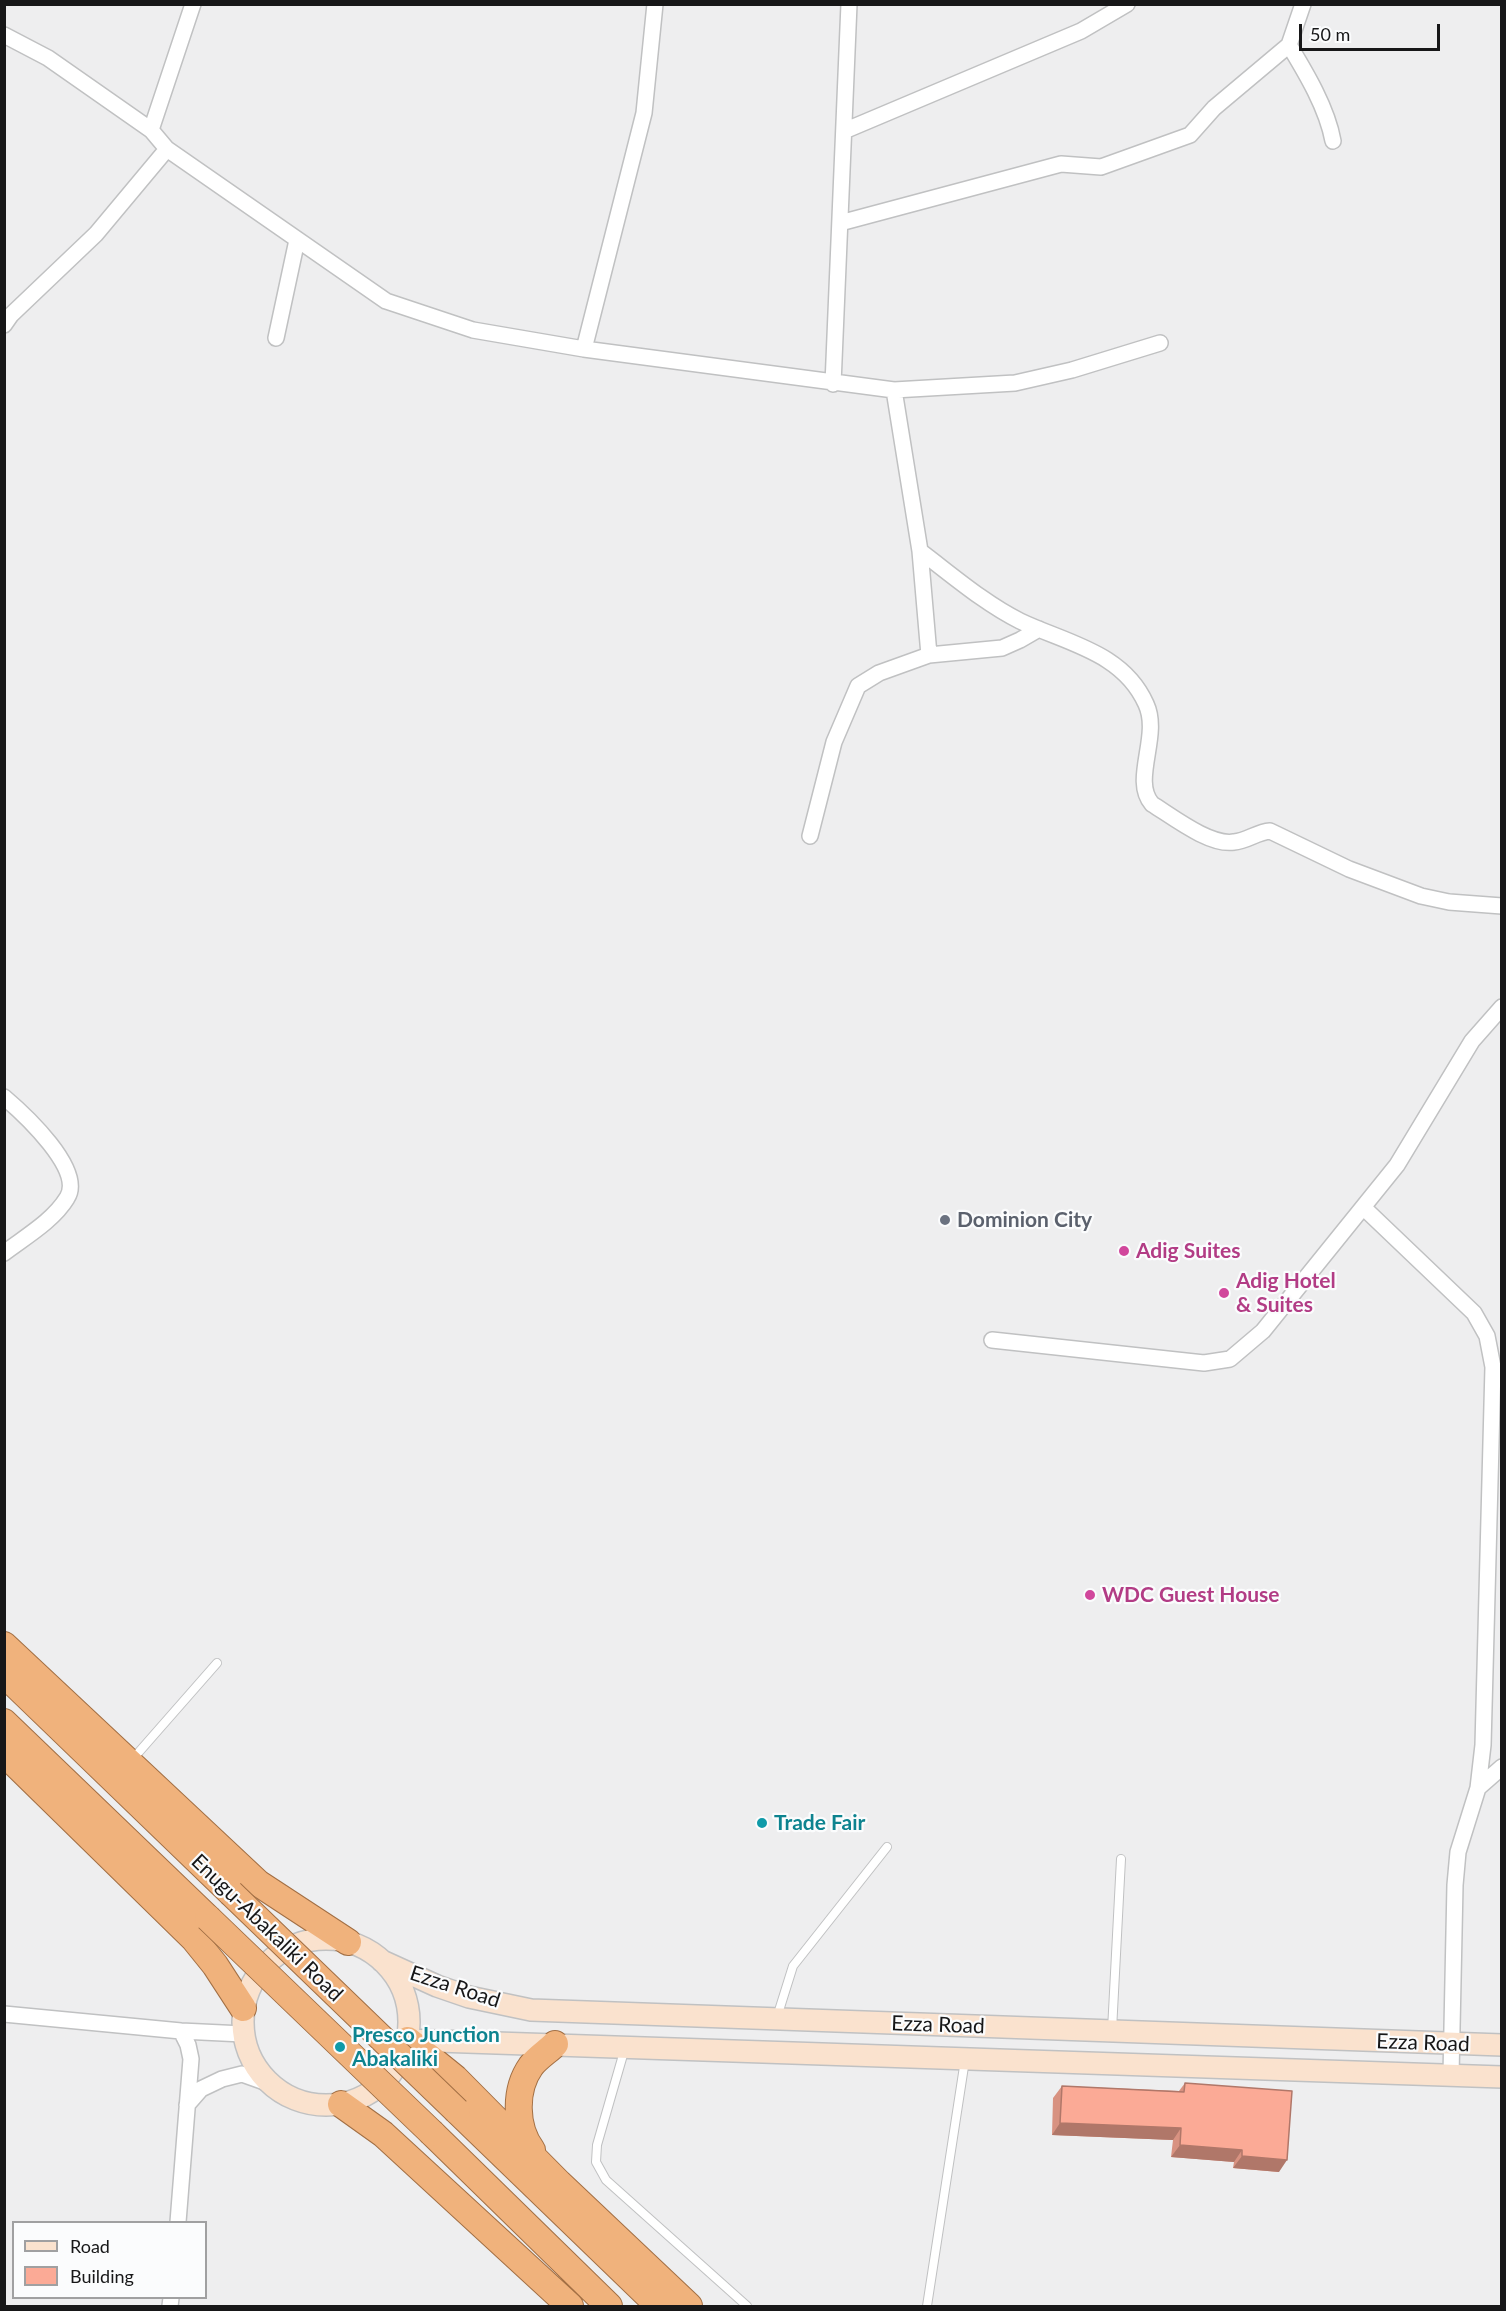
<!DOCTYPE html>
<html>
<head>
<meta charset="utf-8">
<style>
  body { margin:0 }
  #map { position:relative; width:1506px; height:2311px; overflow:hidden; background:#eeeeef; font-family:Lato,sans-serif }
  canvas { display:block }
  .frame { position:absolute; inset:0; border:6px solid #171718; pointer-events:none }
  .legend { position:absolute; left:12px; top:2221px; width:195px; height:78px; box-sizing:border-box; background:#fbfcfd; border:2px solid #a0a0a1; margin:0; padding:8px 10px; list-style:none; font-size:18px; color:#171718 }
  .legend li { display:flex; align-items:center; gap:12px; height:30px }
  .legend b { width:30px; border:2px solid #a0a0a1 }
  .scale { position:absolute; left:1299px; top:24px; width:141px; height:27px; box-sizing:border-box; border:3px solid #171718; border-top:0; padding-left:8px; font-size:18px; line-height:21px; white-space:nowrap; color:#171718; -webkit-text-stroke:4px #fbfcfd; paint-order:stroke }
</style>
</head>
<body>
<div id="map">
<canvas width="1506" height="2311"></canvas>
<div class="frame"></div>
<ul class="legend">
<li><b style="height:8px;background:#fae2ce"></b>Road</li>
<li><b style="height:16px;background:#fbaa96"></b>Building</li>
</ul>
<div class="scale">50 m</div>
</div>
<script>
const ctx = document.querySelector('canvas').getContext('2d');
ctx.lineJoin = 'round';
function strokePath(path, color, width, dash) {
  ctx.strokeStyle = color;
  ctx.lineWidth = width;
  ctx.lineCap = dash ? 'butt' : 'round';
  ctx.setLineDash(dash || []);
  ctx.stroke(path);
}
function fillPath(path, color) {
  ctx.fillStyle = color;
  ctx.fill(path, 'evenodd');
}
function drawText(font, color, halo, rows, align = 'center') {
  ctx.font = font + ' Lato,sans-serif';
  ctx.lineWidth = 4.5;
  ctx.setLineDash([]);
  ctx.textBaseline = 'middle';
  ctx.strokeStyle = halo;
  ctx.fillStyle = color;
  for (const [text, x, y, turn = 0] of rows) {
    ctx.save();
    ctx.translate(x, y);
    ctx.rotate((+turn || 0) * Math.PI / 180);
    ctx.textAlign = isNaN(turn) ? turn : align;
    if (halo) ctx.strokeText(text, 0, 0);
    ctx.fillText(text, 0, 0);
    ctx.restore();
  }
}
const service = new Path2D(`
  M131 1761 217 1663
  M777 2017 793 1966 887 1847
  M1112 2030 1121 1859
  M625 2048 597 2145 596 2162 606 2180 747 2306
  M927 2306 965 2060`);
const minor = new Path2D(`
  M4 35 48 58 151 130 167 149 386 301 473 330 584 349 894 390 1015 383 1072 370 1160 343
  M1289 45C1306 73 1327 108 1333 141
  M151 130 193 4
  M844 131 1081 31 1127 4
  M840 223 1061 164 1101 167 1190 135 1214 108 1289 45 1303 4
  M4 325 11 315 96 234 167 149
  M276 338 297 240
  M584 349 644 113 655 4
  M833 384 849 4
  M894 390 920 551 929 655
  M920 551C952 575 984 603 1020 621 1066 643 1123 652 1146 704 1161 736 1131 780 1152 804 1173 817 1210 846 1234 842 1247 841 1257 832 1270 831L1349 869 1421 896 1449 902 1502 906
  M810 836 834 742 858 686 879 673 929 655 1002 648 1020 640 1039 629
  M4 1097C24 1114 85 1170 67 1198 53 1221 25 1237 4 1253
  M1364 1208 1474 1313 1487 1336 1493 1367 1483 1745 1478 1788 1458 1852 1455 1885 1451 2075
  M992 1340 1204 1363 1230 1359 1263 1331 1397 1165 1472 1041 1502 1007
  M1478 1788 1502 1767
  M4 2014 181 2031 243 2034
  M187 2105 201 2089 222 2079 242 2074 270 2084
  M178 2222 191 2059 188 2045 181 2031
  M170 2306 171 2298`);
const secondary = new Path2D(`
  M243 2022a83 83 0 1 1 166 0a83 83 0 1 1-166 0Z
  M382 1961 437 1986 469 1997 531 2010 1502 2045
  M408 2040 1502 2077`);
const trunk = new Path2D(`
  M4 1645 258 1883 348 1942
  M4 1674 231 1893
  M4 1722 208 1918
  M4 1753 194 1939 215 1965 243 2008
  M408 2040 455 2078 559 2183 689 2306
  M341 2104 383 2134 570 2306
  M457 2111 659 2306
  M432 2133 609 2306
  M532 2150C515 2127 514 2090 531 2066 537 2058 548 2051 555 2044`);
strokePath(service, '#c0c1c2', 10);
strokePath(minor, '#c0c1c2', 18);
strokePath(secondary, '#c0c1c2', 24);
strokePath(trunk, '#a26f44', 28);
strokePath(service, '#fff', 8);
strokePath(minor, '#fff', 15);
strokePath(secondary, '#fae2ce', 21);
strokePath(trunk, '#f0b27c', 26);
const trunkBridge = new Path2D(`
  M231 1893 457 2111
  M208 1918 432 2133`);
strokePath(trunkBridge, '#a26f44', 28, []);
strokePath(trunkBridge, '#f0b27c', 26);
fillPath(new Path2D(`
  M1185 2083 1279 2172 1233 2168 1234 2162 1171 2157 1173 2140 1052 2135 1053 2098 1062 2086 1179 2091Z`), '#d89281');
fillPath(new Path2D(`
  M1060 2123 1181 2128 1173 2140 1052 2135Z
  M1180 2145 1242 2150 1234 2162 1171 2157Z
  M1242 2156 1287 2160 1279 2172 1233 2168Z`), '#b07769');
const building = new Path2D(`
  M1185 2083 1292 2091 1287 2160 1242 2156V2150L1180 2145 1181 2128 1060 2123 1062 2086 1184 2092Z`);
fillPath(building, '#fbaa96');
strokePath(building, '#b07769', 1.5);
for (const [x, y, r, color] of [
  [945,1220,6,"#6b7280"],
  [1124,1251,6,"#d1479c"],
  [1224,1293,6,"#d1479c"],
  [1090,1595,6,"#d1479c"],
  [762,1823,6,"#0f9aa8"],
  [340,2047,6,"#0f9aa8"]
]) {
  const dot = new Path2D();
  dot.arc(x, y, r, 0, 2 * Math.PI);
  ctx.fillStyle = color;
  ctx.fill(dot);
  strokePath(dot, '#fbfcfd', 2);
}
drawText('bold 21px', '#5b616d', '#fbfcfd', [
  ["Dominion City",957,1220]
], 'left');
drawText('bold 21px', '#b23c85', '#fbfcfd', [
  ["Adig Suites",1136,1251],
  ["Adig Hotel",1236,1281],
  ["& Suites",1236,1305],
  ["WDC Guest House",1102,1595]
], 'left');
drawText('bold 21px', '#0d838f', '#fbfcfd', [
  ["Trade Fair",774,1823],
  ["Presco Junction",352,2035],
  ["Abakaliki",352,2059]
], 'left');
drawText('21px', '#171718', '#fbfcfd', [
  ["Enugu-Abakaliki Road",267,1928,44],
  ["Ezza Road",455,1987,18],
  ["Ezza Road",938,2025,2],
  ["Ezza Road",1423,2043,2]
]);
</script>
</body>
</html>
